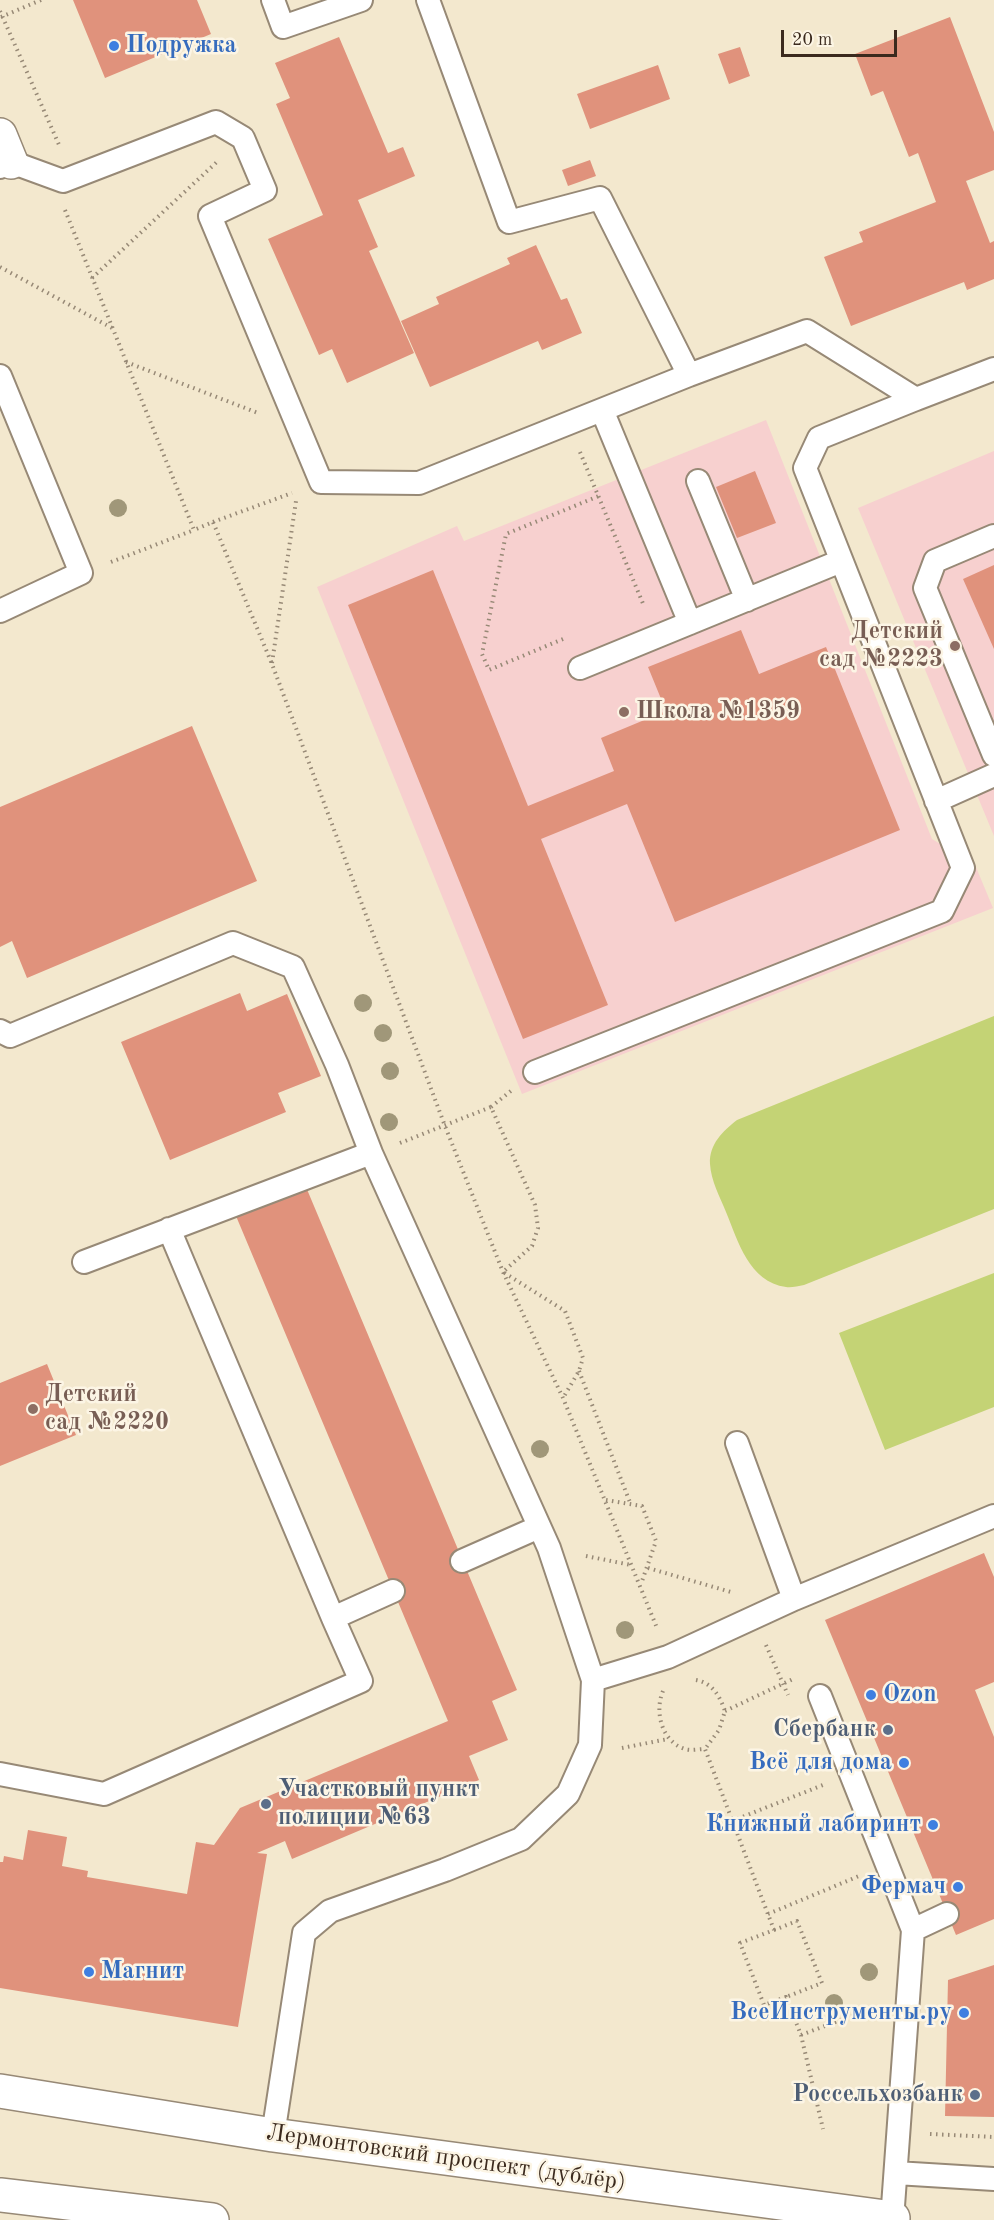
<!DOCTYPE html>
<html>
<head>
<meta charset="utf-8">
<style>
  body { margin:0 }
  #map { position:relative; width:994px; height:2220px; overflow:hidden; background:#f3e8ce; font-family:"Old Standard TT",serif }
  canvas { display:block }
  .scale { position:absolute; left:781px; top:30px; width:116px; height:27px; box-sizing:border-box; border:3px solid #3b2a1e; border-top:0; padding-left:8px; font-size:18px; line-height:21px; white-space:nowrap; color:#3b2a1e; -webkit-text-stroke:4px #fcf5e5; paint-order:stroke }
</style>
</head>
<body>
<div id="map">
<canvas width="994" height="2220"></canvas>
<div class="scale">20 m</div>
</div>
<script>
const ctx = document.querySelector('canvas').getContext('2d');
ctx.lineJoin = 'round';
function fillPath(path, color) {
  ctx.fillStyle = color;
  ctx.fill(path, 'evenodd');
}
function strokePath(path, color, width, dash) {
  ctx.strokeStyle = color;
  ctx.lineWidth = width;
  ctx.lineCap = dash ? 'butt' : 'round';
  ctx.setLineDash(dash || []);
  ctx.stroke(path);
}
function drawText(font, color, halo, rows, align = 'center') {
  ctx.font = font + ' "Old Standard TT",serif';
  ctx.lineWidth = 5;
  ctx.setLineDash([]);
  ctx.textBaseline = 'middle';
  ctx.strokeStyle = halo;
  ctx.fillStyle = color;
  for (const [text, x, y, turn = 0] of rows) {
    ctx.save();
    ctx.translate(x, y);
    ctx.rotate((+turn || 0) * Math.PI / 180);
    ctx.textAlign = isNaN(turn) ? turn : align;
    if (halo) ctx.strokeText(text, 0, 0);
    ctx.fillText(text, 0, 0);
    ctx.restore();
  }
}
fillPath(new Path2D(`
  M766 420 932 839 942 845 963 836 993 908 522 1094 317 587 457 526 464 541Z
  M994 451V836L858 508Z`), '#f7d0cf');
fillPath(new Path2D(`
  M994 1016V1209L804 1285C798 1286 791 1288 786 1287 749 1282 738 1241 726 1212 720 1197 711 1181 710 1164 709 1144 723 1131 737 1120Z
  M994 1273V1407L885 1450 839 1333Z`), '#c4d375');
fillPath(new Path2D(`
  M73 0H197L211 34 105 78Z
  M950 17 994 132V170L966 181 990 243 994 241V279L967 290 964 282 851 326 824 257 863 242 859 232 936 202 918 153 909 157 883 91 871 96 855 54Z
  M339 37 388 153 403 147 415 176 358 200 378 247 369 251 414 353 347 383 332 349 319 355 268 239 323 215 276 104 290 98 275 63Z
  M740 47 750 76 729 84 718 54Z
  M658 65 670 99 590 129 577 94Z
  M590 160 596 176 568 186 562 170Z
  M536 245 561 300 567 298 582 333 542 350 538 341 430 387 401 321 439 304 436 297 510 264 507 258Z
  M755 471 776 523 737 538 716 487Z
  M994 565V649L963 579Z
  M433 570 528 806 614 771 601 738 666 711 648 667 741 630 759 674 826 647 900 830 675 922 627 804 541 839 608 1005 523 1039 348 605Z
  M192 726 257 881 27 978 12 941 0 947V807Z
  M240 993 247 1011 287 994 321 1076 278 1093 286 1112 170 1160 121 1042Z
  M306 1187 517 1690 492 1701 508 1740 469 1756 479 1780 292 1859 285 1841 257 1853 267 1854 238 2027 0 1988V1862H3L4 1856 23 1860 28 1830 67 1837 62 1866 88 1871 87 1877 187 1894 196 1842 214 1845 240 1808 448 1721 236 1216Z
  M47 1364 76 1435 0 1466V1383Z
  M984 1553 994 1577V1682L975 1690 994 1737V1919L956 1935 825 1620Z
  M994 1965V2117L945 2116 948 1980Z`), '#e0927c');
const service = new Path2D(`
  M273 0 283 27 361 0
  M428 0 509 222 600 198 689 375
  M0 167 11 162 63 181 216 122 243 138 265 190 210 216 321 482 419 483 689 375 807 331 916 399 994 369
  M0 376 81 573 0 611
  M602 410 690 623
  M698 481 747 600
  M994 536 935 561 925 588 994 755
  M580 668 841 561
  M936 801 994 775
  M0 1031 10 1036 233 943 293 967 337 1065 371 1153
  M535 1072 942 911 963 868 805 468 819 438 916 399
  M169 1229 333 1618 393 1591
  M84 1262 371 1153 549 1548 593 1680
  M462 1561 539 1527
  M794 1599 994 1516
  M820 1696 913 1930 892 2220
  M0 1774 104 1794 361 1681 333 1618
  M913 1930 947 1914
  M273 2135 304 1933 330 1911 445 1870 521 1839 568 1794 590 1745 593 1680 668 1657 794 1599 737 1443
  M896 2173 994 2179`);
const minor = new Path2D(`
  M0 135 11 162
  M0 2091 273 2135 893 2218`);
const primary = new Path2D(`
  M0 2195 212 2220`);
strokePath(service, '#978976', 26);
strokePath(minor, '#978976', 36);
strokePath(primary, '#978976', 36);
strokePath(new Path2D(`
  M0 11 60 147
  M1 17 41 0
  M65 210 194 530 213 522 272 664 445 1126 503 1272 563 1398 657 1628
  M0 267 112 328
  M92 278 219 160
  M126 362 258 413
  M580 452 644 606
  M213 522 292 493
  M111 562 194 530
  M563 639 489 670 482 654 506 534 599 496
  M272 663 296 501
  M491 1107 512 1090
  M400 1143 491 1107 535 1205 538 1228 532 1246 503 1272 565 1311 583 1358 579 1371 563 1398
  M579 1371 631 1505
  M606 1500 642 1506 656 1541 641 1584
  M586 1556 631 1565
  M648 1568 731 1592
  M766 1645 788 1695
  M696 1680C713 1683 720 1697 725 1711L719 1730 705 1749
  M663 1691C654 1712 662 1742 685 1749 690 1751 699 1749 705 1749L774 1930 740 1943 764 2005 786 1997 801 2035 823 2129
  M725 1711 793 1679
  M622 1748 668 1739
  M732 1821 823 1785
  M768 1914 859 1876
  M774 1930 797 1921 822 1983 786 1997
  M801 2035 875 2007
  M930 2134 994 2137`), '#978976', 4, [1.5, 4.5]);
strokePath(service, '#fff', 22);
strokePath(minor, '#fff', 33);
strokePath(primary, '#fff', 33);
ctx.fillStyle = '#a09779';
for (const [x, y] of [
  [118,508],
  [363,1003],
  [383,1033],
  [390,1071],
  [389,1122],
  [540,1449],
  [625,1630],
  [869,1972],
  [834,2003]
]) {
  ctx.beginPath();
  ctx.arc(x, y, 9, 0, 2 * Math.PI);
  ctx.fill();
}
for (const [x, y, r, color] of [
  [114,46,6,"#3f7fe0"],
  [955,646,6,"#8d6e63"],
  [624,712,6,"#8d6e63"],
  [33,1409,6,"#8d6e63"],
  [871,1695,6,"#3f7fe0"],
  [888,1730,6,"#5c6f8a"],
  [904,1763,6,"#3f7fe0"],
  [266,1804,6,"#5c6f8a"],
  [933,1825,6,"#3f7fe0"],
  [958,1887,6,"#3f7fe0"],
  [89,1972,6,"#3f7fe0"],
  [964,2013,6,"#3f7fe0"],
  [975,2095,6,"#5c6f8a"]
]) {
  const dot = new Path2D();
  dot.arc(x, y, r, 0, 2 * Math.PI);
  ctx.fillStyle = color;
  ctx.fill(dot);
  strokePath(dot, '#fcf5e5', 2);
}
drawText('bold 24px', '#366cbe', '#fcf5e5', [
  ["Подружка",126,46,"left"],
  ["Ozon",883,1695,"left"],
  ["Всё для дома",892,1763],
  ["Книжный лабиринт",921,1825],
  ["Фермач",946,1887],
  ["Магнит",101,1972,"left"],
  ["ВсеИнструменты.ру",952,2013]
], 'right');
drawText('bold 24px', '#785e54', '#fcf5e5', [
  ["Детский",943,632,"right"],
  ["сад №2223",943,660,"right"],
  ["Школа №1359",636,712],
  ["Детский",45,1395],
  ["сад №2220",45,1423]
], 'left');
drawText('bold 24px', '#4e5e75', '#fcf5e5', [
  ["Сбербанк",876,1730],
  ["Участковый пункт",278,1790,"left"],
  ["полиции №63",278,1818,"left"],
  ["Россельхозбанк",963,2095]
], 'right');
drawText('24px', '#3b2a1e', '#fcf5e5', [
  ["Лермонтовский проспект (дублёр)",446,2158,8]
]);
</script>
</body>
</html>
